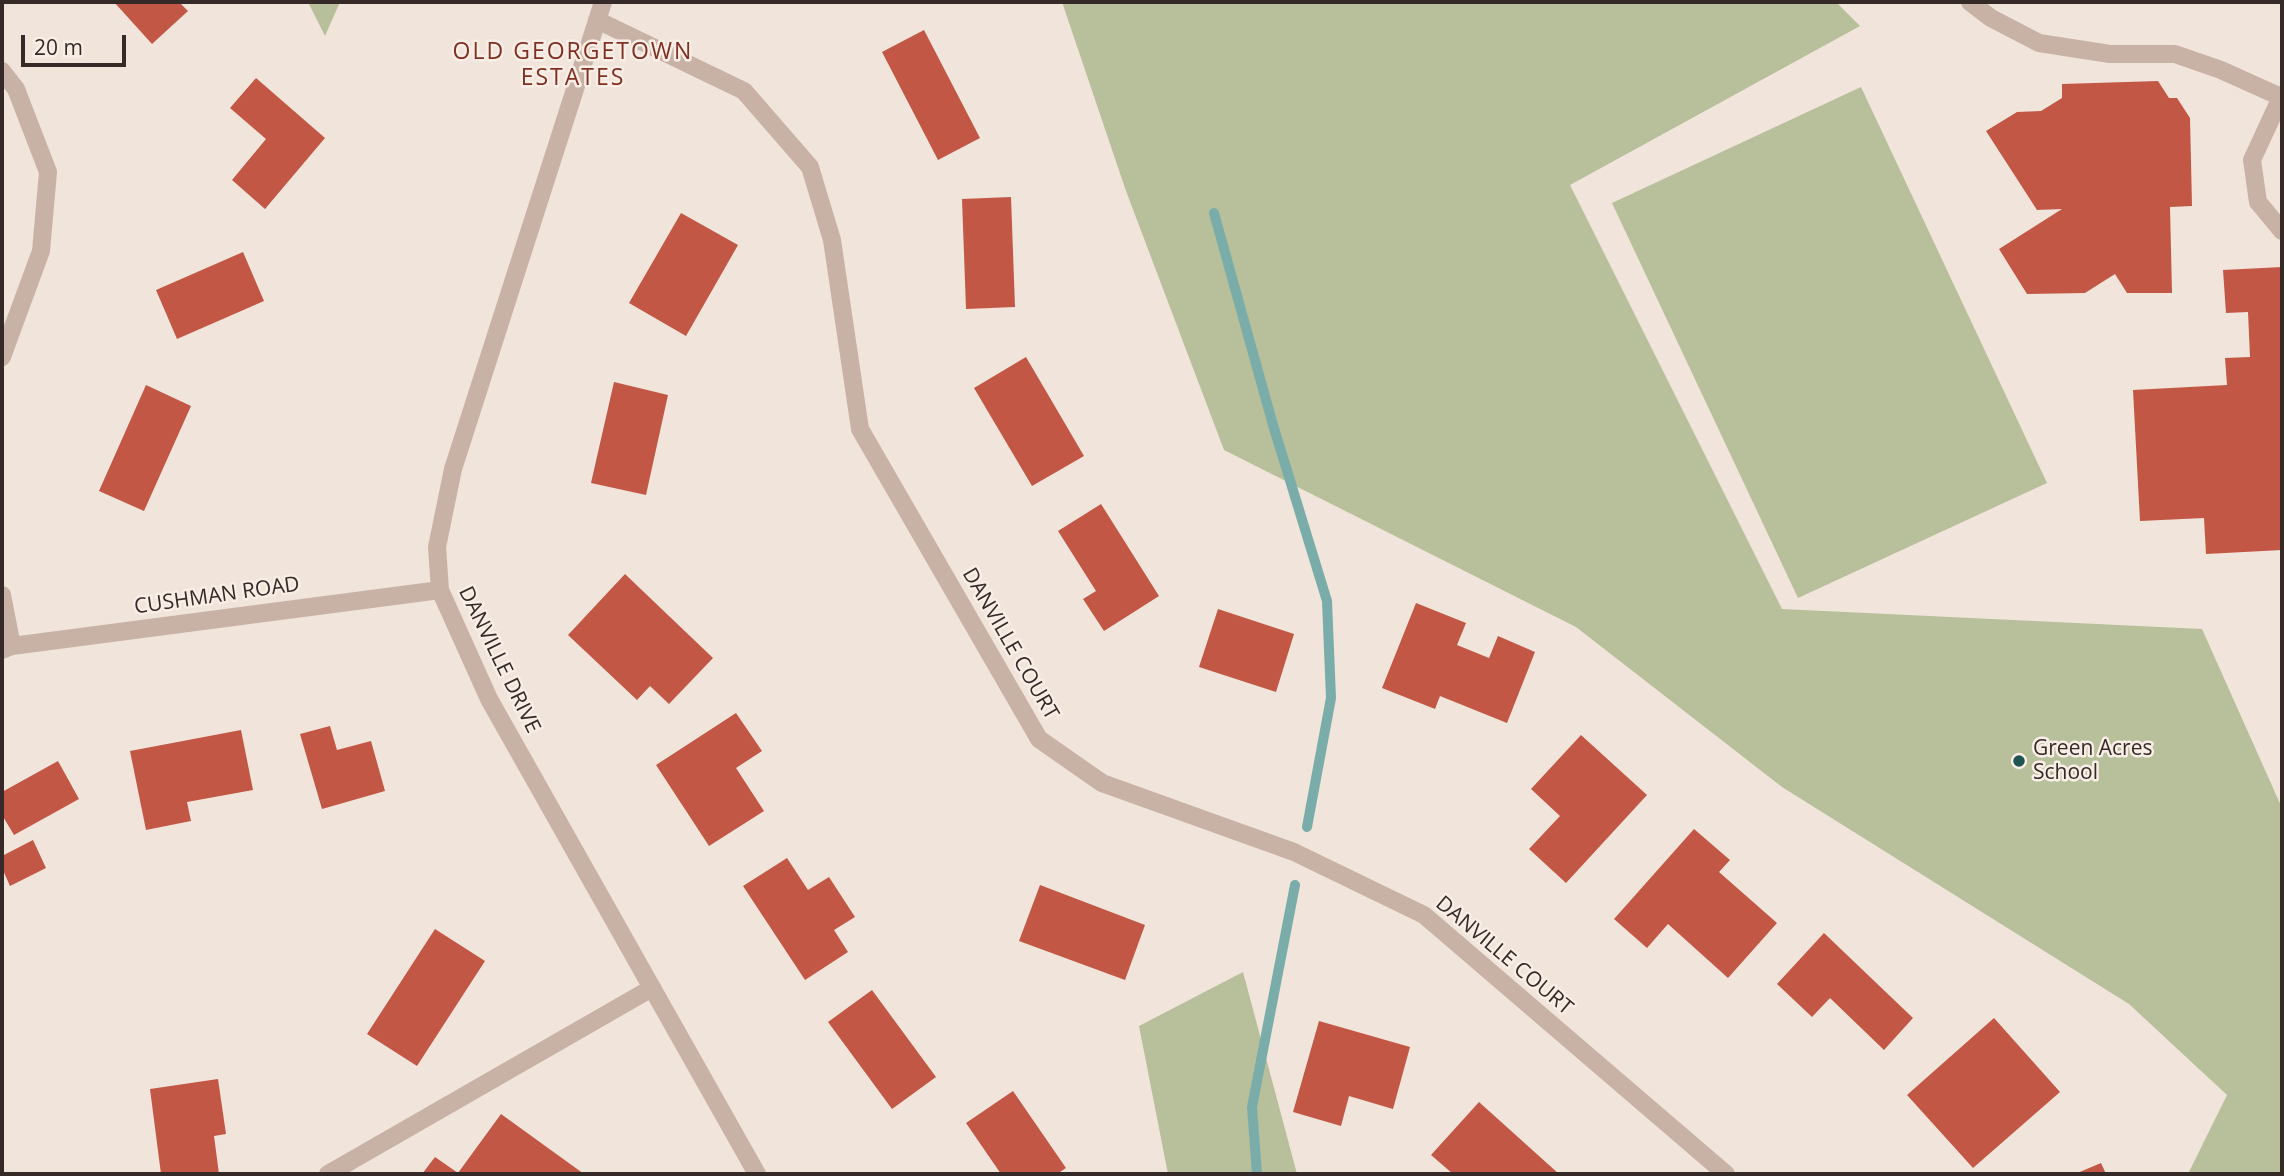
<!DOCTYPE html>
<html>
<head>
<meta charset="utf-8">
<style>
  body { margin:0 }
  #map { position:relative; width:2284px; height:1176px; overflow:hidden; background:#f1e4da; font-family:"Open Sans",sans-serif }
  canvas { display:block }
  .frame { position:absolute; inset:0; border:4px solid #352a27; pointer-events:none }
  .scale { position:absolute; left:21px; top:35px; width:105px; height:32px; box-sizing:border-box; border:4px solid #352a27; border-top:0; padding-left:9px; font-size:21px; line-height:24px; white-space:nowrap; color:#352a27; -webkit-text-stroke:5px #f9eee6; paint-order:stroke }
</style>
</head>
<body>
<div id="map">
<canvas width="2284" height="1176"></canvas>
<div class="frame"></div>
<div class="scale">20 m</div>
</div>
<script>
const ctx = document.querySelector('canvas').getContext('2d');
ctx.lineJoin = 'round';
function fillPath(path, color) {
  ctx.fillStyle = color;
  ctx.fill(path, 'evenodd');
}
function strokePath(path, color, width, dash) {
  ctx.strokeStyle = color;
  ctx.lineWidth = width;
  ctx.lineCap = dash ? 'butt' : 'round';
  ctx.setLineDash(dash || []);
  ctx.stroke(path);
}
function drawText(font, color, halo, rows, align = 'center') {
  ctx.font = font + ' "Open Sans",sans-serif';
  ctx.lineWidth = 5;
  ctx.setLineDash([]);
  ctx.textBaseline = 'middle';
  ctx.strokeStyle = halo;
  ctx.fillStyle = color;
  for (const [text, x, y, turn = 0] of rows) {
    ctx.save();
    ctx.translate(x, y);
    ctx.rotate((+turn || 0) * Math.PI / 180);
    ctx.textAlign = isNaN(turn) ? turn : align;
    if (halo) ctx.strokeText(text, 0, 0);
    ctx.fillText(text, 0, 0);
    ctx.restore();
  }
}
fillPath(new Path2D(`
  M308 2H340L325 36Z
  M1062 2H1836L1860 26 1570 185 1782 609 2202 629 2282 808V1174H2188L2227 1095 2129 1004 1782 787 1576 627 1224 450 1126 191Z
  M1861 87 2047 483 1798 598 1612 203Z
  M1243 972 1297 1174H1168L1139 1026Z`), '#b7bf9b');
strokePath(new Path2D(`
  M1214 213 1273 425 1327 601 1331 698 1307 827
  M1257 1174 1252 1107 1295 885`), '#7aada9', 10);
fillPath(new Path2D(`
  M114 2H179L188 11 152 44Z
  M924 30 980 138 938 160 882 52Z
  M256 78 325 138 265 209 232 180 266 139 230 108Z
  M2158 81 2169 98H2177L2190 118 2192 206 2170 207 2172 293H2127L2115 274 2085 293 2027 294 1999 249 2062 209 2037 210 1986 131 2017 112 2041 111 2062 98V84Z
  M1011 197 1015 307 966 309 962 199Z
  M681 213 738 245 686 336 629 303Z
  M243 252 264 301 177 339 156 290Z
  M2282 267V550L2206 554 2204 518 2140 521 2133 390 2227 385 2225 358 2250 357 2248 312 2226 313 2223 270Z
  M1026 357 1084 456 1032 486 974 388Z
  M614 382 668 395 646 495 591 483Z
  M146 385 191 406 144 511 99 491Z
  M1101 504 1159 596 1104 631 1083 599 1096 591 1058 531Z
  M625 574 713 658 669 704 650 686 637 700 568 635Z
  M1416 603 1466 623 1457 645 1489 658 1498 636 1535 652 1507 723 1440 696 1435 709 1382 688Z
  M1218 609 1294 634 1276 692 1199 667Z
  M736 713 762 751 736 768 764 811 709 846 656 765Z
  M330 726 337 750 371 741 385 791 322 809 300 734Z
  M241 730 253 790 187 802 191 821 146 830 130 751Z
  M1581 735 1647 795 1566 883 1529 849 1560 816 1531 789Z
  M58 761 79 799 14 835 2 815V792Z
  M1694 829 1730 860 1719 872 1777 923 1728 978 1668 924 1647 948 1614 919Z
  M33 840 46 868 10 886 2 868V856Z
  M787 858 808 890 829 877 855 917 834 930 848 952 805 980 743 886Z
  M1040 885 1145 925 1125 980 1019 941Z
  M435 929 485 961 417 1066 367 1034Z
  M1824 933 1913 1018 1884 1050 1830 998 1812 1017 1777 984Z
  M872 990 936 1077 892 1109 828 1022Z
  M1994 1018 2060 1092 1973 1168 1907 1095Z
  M1319 1021 1410 1047 1393 1109 1349 1096 1341 1126 1293 1112Z
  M218 1079 226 1134 214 1136 219 1174H161L150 1089Z
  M1013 1091 1066 1168 1057 1174H1001L966 1123Z
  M1479 1102 1559 1174H1453L1431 1155Z
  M501 1114 584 1174H422L435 1157 458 1173Z
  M2101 1163 2106 1174H2075Z`), '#c35746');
strokePath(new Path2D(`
  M1970 2 1991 18 2039 43 2110 54H2175L2221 70 2281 97
  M328 1174 652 988`), '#c8b2a6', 18);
strokePath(new Path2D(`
  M603 2 453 469 437 547 440 590 489 699 757 1174
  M597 20 744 91 810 167 832 240 860 429 1039 739 1102 783 1294 852 1424 915 1726 1174
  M2 71 16 89 48 172 41 251 2 357
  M2282 95 2252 160 2258 202 2282 231
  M2 595 12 646
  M2 650 12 646 440 590`), '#c8b2a6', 18);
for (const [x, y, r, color] of [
  [2019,761,7,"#1e5553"]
]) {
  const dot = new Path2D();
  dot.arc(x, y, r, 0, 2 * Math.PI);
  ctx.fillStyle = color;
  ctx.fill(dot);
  strokePath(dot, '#f9eee6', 2.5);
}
drawText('21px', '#352a27', '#f9eee6', [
  ["CUSHMAN ROAD",217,596,-8],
  ["DANVILLE COURT",1010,644,60],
  ["DANVILLE DRIVE",499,660,64],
  ["DANVILLE COURT",1504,956,40]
]);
drawText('21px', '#352a27', '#f9eee6', [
  ["Green Acres",2033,749],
  ["School",2033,773]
], 'left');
ctx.letterSpacing = '2px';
drawText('23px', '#812f22', '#f9eee6', [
  ["OLD GEORGETOWN",573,52],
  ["ESTATES",573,78]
]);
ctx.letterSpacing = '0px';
</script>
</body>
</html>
